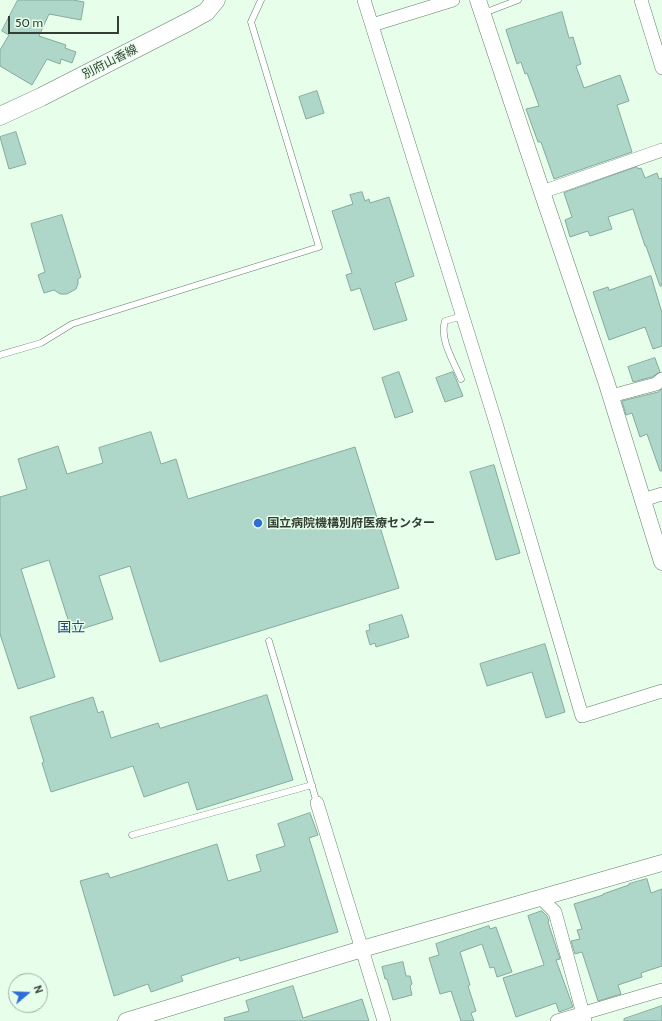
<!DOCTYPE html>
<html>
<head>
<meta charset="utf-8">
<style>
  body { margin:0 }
  #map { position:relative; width:662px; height:1021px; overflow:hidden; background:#e6feea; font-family:Cabin,sans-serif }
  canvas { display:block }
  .north { position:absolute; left:8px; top:973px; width:40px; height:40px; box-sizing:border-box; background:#e6feea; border:1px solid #9eb2a2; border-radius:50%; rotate:71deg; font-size:11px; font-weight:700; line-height:16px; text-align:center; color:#333f35 }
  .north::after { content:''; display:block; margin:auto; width:14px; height:18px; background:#2e6cd9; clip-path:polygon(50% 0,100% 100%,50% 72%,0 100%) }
  .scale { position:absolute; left:8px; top:16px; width:111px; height:18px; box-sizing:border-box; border:2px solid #333f35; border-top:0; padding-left:5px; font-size:12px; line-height:14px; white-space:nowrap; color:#333f35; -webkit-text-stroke:3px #e6feea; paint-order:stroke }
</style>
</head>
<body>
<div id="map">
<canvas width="662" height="1021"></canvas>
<div class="north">N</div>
<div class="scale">50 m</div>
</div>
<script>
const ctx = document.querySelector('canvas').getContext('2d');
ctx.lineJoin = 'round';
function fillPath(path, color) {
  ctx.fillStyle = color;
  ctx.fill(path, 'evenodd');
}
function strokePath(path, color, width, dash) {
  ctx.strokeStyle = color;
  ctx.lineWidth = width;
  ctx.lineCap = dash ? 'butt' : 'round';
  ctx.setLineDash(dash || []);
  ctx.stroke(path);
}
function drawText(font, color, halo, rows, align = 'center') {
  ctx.font = font + ' Cabin,"Noto Sans JP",sans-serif';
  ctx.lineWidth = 3;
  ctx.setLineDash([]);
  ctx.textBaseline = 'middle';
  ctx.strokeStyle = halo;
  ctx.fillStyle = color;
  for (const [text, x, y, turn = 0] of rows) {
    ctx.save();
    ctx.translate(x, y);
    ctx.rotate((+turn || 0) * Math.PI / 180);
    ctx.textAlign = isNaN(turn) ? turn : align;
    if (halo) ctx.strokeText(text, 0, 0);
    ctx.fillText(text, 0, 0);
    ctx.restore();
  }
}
const building = new Path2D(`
  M18 0H73L84 2 81 20 49 14 39 36 66 45 65 48 76 52 72 63 61 59 60 64 47 59 32 85 0 66V50L9 35 2 31Z
  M562 12 569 38 573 37 581 64 576 66 584 88 620 75 629 101 617 105 632 152 554 179 541 142H538L526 109 539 106 527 73 525 74 521 62 517 64 506 30Z
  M317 91 324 113 306 119 299 97Z
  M16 132 26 164 9 169 0 137Z
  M637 167 638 169 641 168 645 178 657 173 659 179 662 178V286H660L646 246H645L633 209 608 217 612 229 590 236 588 231 570 237 565 220 572 217 564 193Z
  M362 192 365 201 369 199 370 203 389 197 414 276 395 283 407 320 374 330 360 288 351 291 346 275 352 273 332 211 353 204 350 195Z
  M62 215 81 277 78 279V284L76 289 67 294H60L54 290 44 293 38 275 45 272 31 224Z
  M651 276 662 313V346L653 349 645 327 609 340 593 292 608 287 609 290Z
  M655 358 660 372 652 377 633 382 628 367Z
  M399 372 413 412 395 418 382 378Z
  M453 372 463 396 445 402 436 378Z
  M662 389V471H660L647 434 640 437 632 413 626 415 622 401 658 392Z
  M151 432 161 464 176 459 188 499 355 447 399 588 160 662 130 566 99 576 113 619 72 632 49 560 21 569 55 677 18 689 0 634V497L27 489 18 459 58 446 67 474 103 463 99 448Z
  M494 465 520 553 496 560 470 472Z
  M402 615 409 637 376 647 375 643 370 645 366 631 370 630 369 625Z
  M545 644 565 712 546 718 532 672 487 686 480 664Z
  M267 695 293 780 197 810 188 782 144 797 133 766 51 792 42 763 44 762 30 717 93 697 98 713 103 711 111 738 158 723 160 728Z
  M310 813 318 835 309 838 338 932 240 961 239 957 181 976 183 981 151 992 148 984 114 996 80 881 108 873 110 878 217 844 228 881 261 871 256 855 285 846 278 824Z
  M647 879 651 893 662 889V966L641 973 642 977 618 985 621 994 598 1001 582 952 575 954 571 941 580 939 577 930 582 929 574 904 603 895V894L629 885V884Z
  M542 911 547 916 549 921 548 922 560 959 556 960 573 1007 559 1012 556 1003 516 1017 503 978 544 965 528 916Z
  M489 926 490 929 496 927 512 972 497 977 494 967 490 968 482 944 460 952 470 985 468 986 476 1011 471 1013 474 1021H461L451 991 440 994 429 958 439 955 436 944Z
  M403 962 406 976H410L412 984 410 986 412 995 393 1000 387 979H385L382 967Z
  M293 986 303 1018 362 999 369 1021H225L224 1018 249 1011 246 1001Z
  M662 1006V1021H624V1019Z`);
fillPath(building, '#aed6c9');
strokePath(building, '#84ab9e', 1);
const service = new Path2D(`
  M484 13 518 0
  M0 355 41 343 72 324 319 247 251 22 261 0
  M461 379C454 362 439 339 445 321L463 316
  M269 641 317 803
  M132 835 312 785`);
const minor = new Path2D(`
  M364 0 495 420 582 716 662 691
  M641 0 662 68
  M372 25 453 0
  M542 192 662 150
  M611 396 656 384 662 379
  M643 500 662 494
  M317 803 384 1021
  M541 898 555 912 585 1021
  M557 1021 662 990`);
const tertiary = new Path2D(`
  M478 0 542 192 606 381 662 562
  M126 1021 362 949 662 863`);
const secondary = new Path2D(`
  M0 116 41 97 188 22 206 12 216 0`);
strokePath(service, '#647f69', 7);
strokePath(minor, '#647f69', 14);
strokePath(tertiary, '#647f69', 17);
strokePath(secondary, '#647f69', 19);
strokePath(service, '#fff', 6);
strokePath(minor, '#fff', 13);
strokePath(tertiary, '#fff', 16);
strokePath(secondary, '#fff', 18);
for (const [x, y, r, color] of [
  [258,523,5,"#2e6cd9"]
]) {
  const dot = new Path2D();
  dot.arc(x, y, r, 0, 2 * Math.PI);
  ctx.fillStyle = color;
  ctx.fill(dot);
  strokePath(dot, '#e6feea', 1.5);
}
drawText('12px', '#333f35', '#e6feea', [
  ["別府山香線",110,62,-27]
]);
drawText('bold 12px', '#333f35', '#e6feea', [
  ["国立病院機構別府医療センター",267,523]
], 'left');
drawText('14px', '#26457b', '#e6feea', [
  ["国立",71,628]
]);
</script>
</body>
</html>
